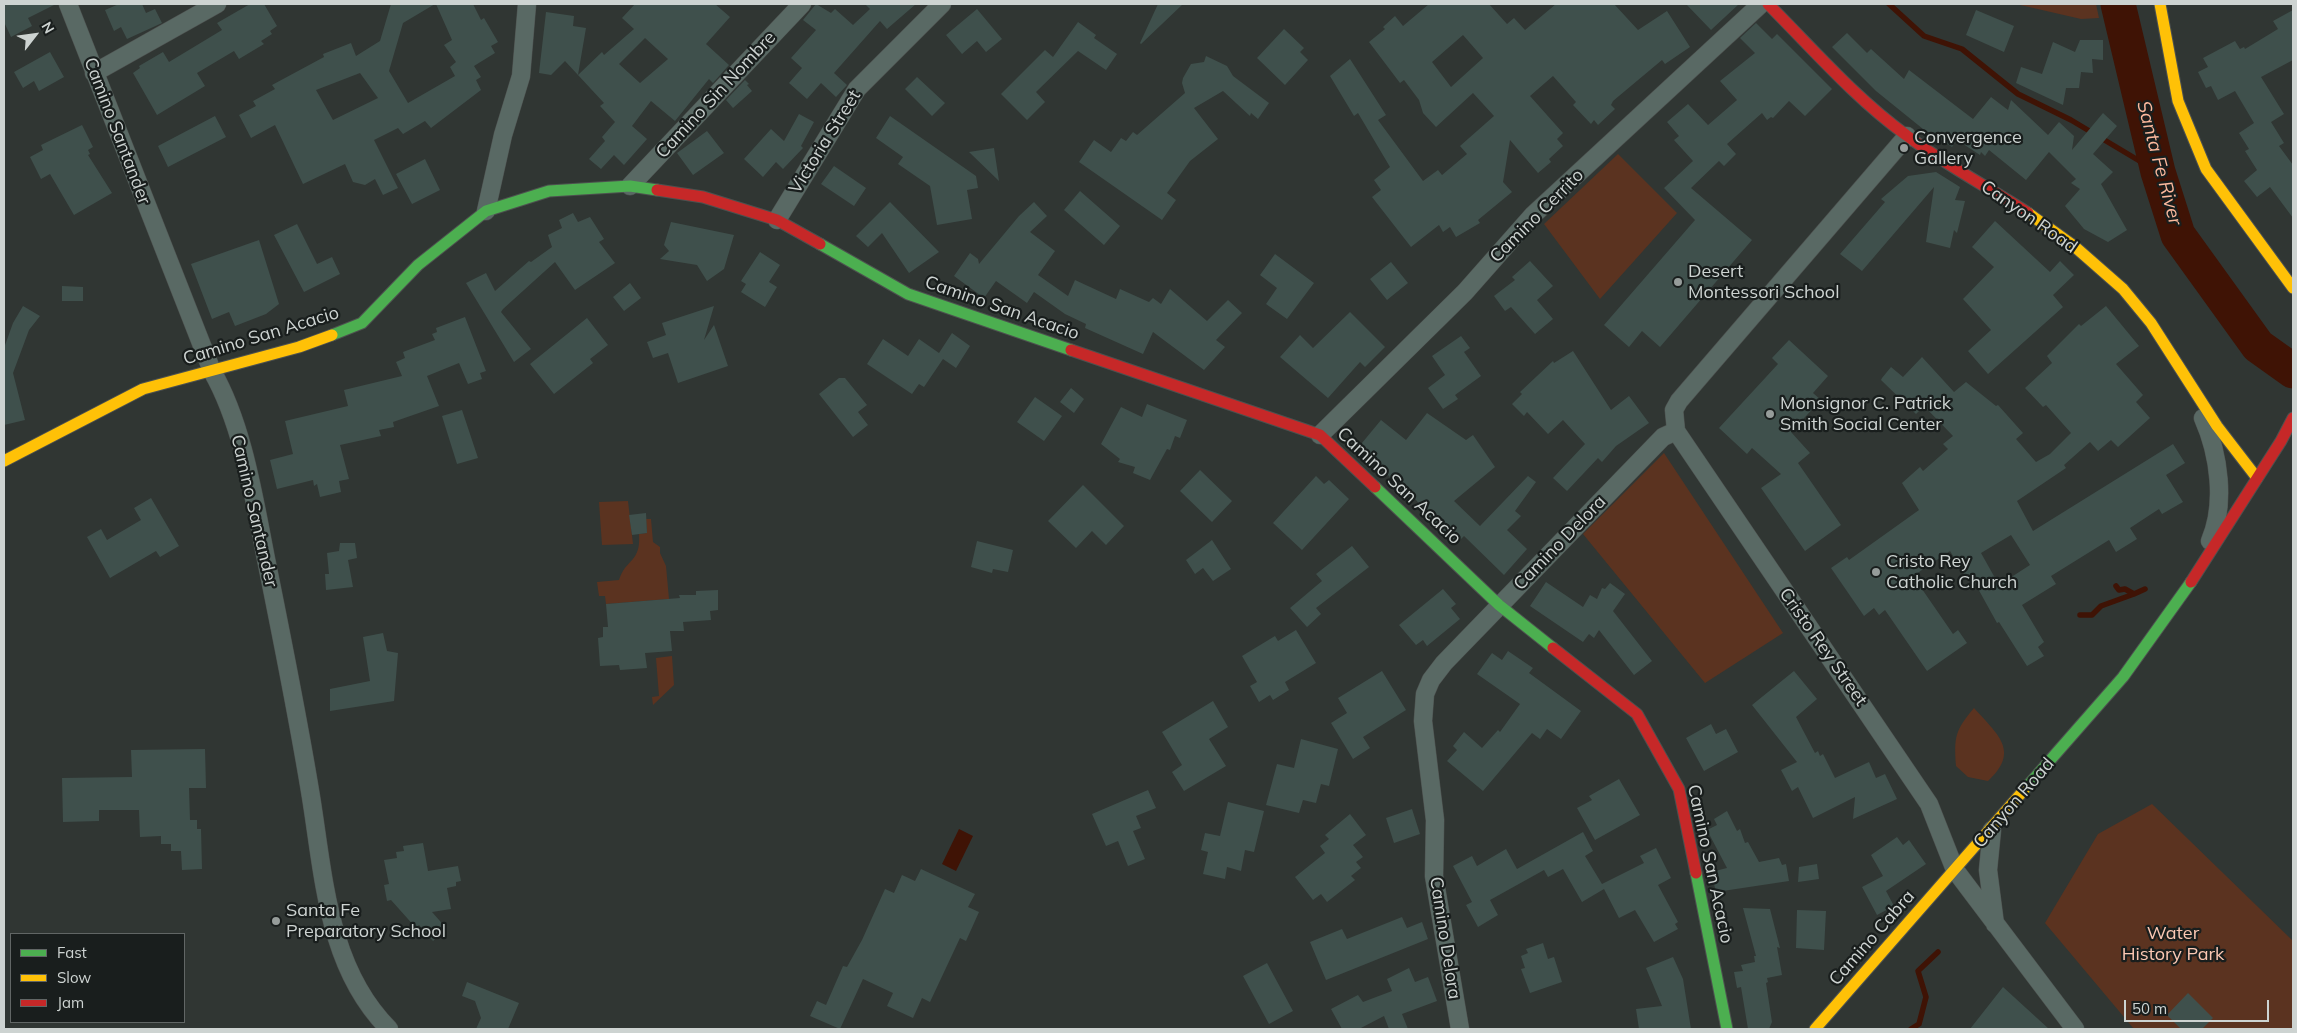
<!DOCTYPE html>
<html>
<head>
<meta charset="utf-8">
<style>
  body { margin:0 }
  #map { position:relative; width:2297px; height:1033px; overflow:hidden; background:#303633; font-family:Mulish,sans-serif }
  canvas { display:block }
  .frame { position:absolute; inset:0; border:5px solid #cdd3d1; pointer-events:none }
  .legend { position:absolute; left:10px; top:933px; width:175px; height:90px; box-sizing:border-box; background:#191e1d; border:1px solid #616665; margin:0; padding:6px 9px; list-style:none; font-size:15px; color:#cdd3d1 }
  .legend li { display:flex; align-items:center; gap:10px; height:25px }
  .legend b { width:25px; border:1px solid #616665 }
  .north { position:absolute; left:10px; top:10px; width:50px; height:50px; -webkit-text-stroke:4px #191e1d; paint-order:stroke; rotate:60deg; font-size:14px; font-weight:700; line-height:20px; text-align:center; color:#cdd3d1 }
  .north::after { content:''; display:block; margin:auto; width:18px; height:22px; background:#cdd3d1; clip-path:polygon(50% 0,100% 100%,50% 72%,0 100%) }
  .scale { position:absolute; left:2124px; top:1000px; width:145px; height:22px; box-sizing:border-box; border:2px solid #cdd3d1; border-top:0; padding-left:6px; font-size:15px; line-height:18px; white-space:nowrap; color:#cdd3d1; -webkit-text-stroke:4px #191e1d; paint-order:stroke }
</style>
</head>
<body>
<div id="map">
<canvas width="2297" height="1033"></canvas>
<div class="frame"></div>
<ul class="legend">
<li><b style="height:6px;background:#4caf50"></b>Fast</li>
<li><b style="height:6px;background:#ffc107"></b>Slow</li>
<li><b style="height:6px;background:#c62828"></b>Jam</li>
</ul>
<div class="north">N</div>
<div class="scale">50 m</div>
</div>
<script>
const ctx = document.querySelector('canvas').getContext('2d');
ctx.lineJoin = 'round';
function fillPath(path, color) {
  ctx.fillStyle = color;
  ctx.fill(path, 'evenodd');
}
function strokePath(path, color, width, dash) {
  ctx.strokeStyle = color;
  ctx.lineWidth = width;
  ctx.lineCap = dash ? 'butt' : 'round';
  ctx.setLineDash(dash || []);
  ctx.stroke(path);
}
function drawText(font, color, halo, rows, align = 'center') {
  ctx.font = font + ' Mulish,sans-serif';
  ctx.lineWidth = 4.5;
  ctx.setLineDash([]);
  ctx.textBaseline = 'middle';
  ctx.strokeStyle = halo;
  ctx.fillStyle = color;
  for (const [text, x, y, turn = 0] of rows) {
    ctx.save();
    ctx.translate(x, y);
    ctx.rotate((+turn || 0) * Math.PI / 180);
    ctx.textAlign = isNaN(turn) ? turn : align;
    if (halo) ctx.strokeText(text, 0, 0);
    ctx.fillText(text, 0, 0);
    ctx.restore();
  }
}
fillPath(new Path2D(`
  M2016 4H2096L2099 18 2081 19Z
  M1618 154 1677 213 1600 299 1544 224Z
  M1664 453 1783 633 1705 683 1583 534Z
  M628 501 633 544 602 545 599 502Z
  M646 519H651L653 542 660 547V553L666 566 669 599 606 604 605 596H599L597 582 619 580C626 558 641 563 639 534L647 533Z
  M672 656 674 685 653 705 652 697 659 696 656 658Z
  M1974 708C1997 734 2021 751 1988 781L1968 777 1956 766C1954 736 1955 731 1974 708Z
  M2152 804 2293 941V1029H2134L2045 923 2098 834Z`), '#5b3320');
fillPath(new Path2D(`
  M959 829 973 836 956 871 942 864Z`), '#3f1305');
strokePath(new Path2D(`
  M1889 4 1924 36 1962 49 2018 94 2071 120 2158 172
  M2116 586 2119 590 2125 589 2134 594 2145 589
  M2080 615H2092L2101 606 2134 594
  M1911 1029 1919 1024 1926 997 1918 971 1938 952`), '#3f1305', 5.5);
strokePath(new Path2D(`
  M2118 4 2158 172 2178 235 2258 346 2293 371`), '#3f1305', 35);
fillPath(new Path2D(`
  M4 4H56L28 18 32 26 11 37 4 22Z
  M119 4H142L146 13 155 9 162 23 127 39 121 27 114 31 105 10Z
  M250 4H264L277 26 270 31 272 34 261 41 264 44 239 59 234 51 197 73 205 86 157 115 133 73 140 68 139 66 163 52 169 62 222 30 217 23Z
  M391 4H435L403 23 389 71 408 103 455 76 450 67 456 62 444 45 452 40 436 4H473L481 20 484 18 498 42 491 46 495 53 474 66 481 77 476 80 481 90 431 128 425 121 403 134 398 128 374 140 398 188 383 195 375 179 365 185 353 182 345 164 303 184 275 125 251 138 239 115 256 106 253 101 275 89 272 85 324 57 323 54 351 43 356 56 380 41ZM360 73 378 98 333 120 316 90Z
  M635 4H715L730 17 706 44 729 65 713 83 709 79 675 121 651 101 632 126 647 139 624 165 614 155 601 169 589 159 605 141 602 137 615 122 600 106 604 103 565 61 551 75 539 73 546 12 574 16 573 26 586 28 578 75 602 52 604 55 634 29 622 18ZM645 38 668 59 640 83 619 64Z
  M816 4 831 13 835 9 853 25 870 9 865 4H916L887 29 880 21 834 73 847 85 836 97 821 83 807 99 789 83 802 68 791 58 816 30 803 20Z
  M1158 4H1183L1141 44 1140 43Z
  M1429 4H1489L1507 24 1514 18 1525 30 1556 4H1614L1638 30 1667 11 1690 47 1665 64 1662 60 1613 101 1611 105 1615 109 1598 125 1594 120 1591 124 1573 105 1576 102 1553 76 1530 96 1563 133 1557 139 1563 146 1549 159 1551 162 1538 173 1510 140 1503 182 1512 192 1478 220 1480 223 1456 237 1450 227 1443 232 1439 225 1411 247 1372 197 1381 190 1374 180 1390 167 1358 113 1354 116 1330 76 1350 59 1386 115 1378 120 1423 181 1438 170 1442 175 1467 154 1460 146 1494 116 1473 93 1436 127 1423 113 1419 100 1404 80 1400 83 1369 42 1385 29 1383 27 1395 16 1403 26ZM1463 35 1483 58 1451 87 1432 62Z
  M1686 4H1739L1711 30Z
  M977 9 1002 39 986 52 977 41 962 54 946 35Z
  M1976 10 2014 26 2004 52 1966 35Z
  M2293 10V60L2261 77 2284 114 2271 122 2284 143 2279 146 2293 165V218L2270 187 2257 197 2244 181 2257 170 2245 151 2249 149 2239 133 2254 123 2235 91 2218 100 2211 86 2206 88 2198 72 2208 67 2203 58 2235 41 2240 49 2244 47 2245 49 2278 29 2273 21Z
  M1078 22 1096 35 1094 38 1117 54 1106 70 1078 51 1036 92 1045 102 1027 120 1001 94 1045 50 1053 57Z
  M1756 23 1772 39 1777 34 1832 89 1805 116 1789 101 1773 118 1771 117 1767 120 1762 113 1727 144 1736 154 1724 166 1719 161 1691 188 1752 240 1660 347 1642 331 1629 347 1604 325 1695 220 1664 188 1693 161 1674 140 1679 136 1667 122 1688 104 1708 125 1737 100 1720 81 1755 53 1740 38Z
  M1284 29 1304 48 1300 52 1308 60 1285 85 1257 58Z
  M1847 33 1867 53 1871 49 1904 79 1909 70 1973 119 1991 97 2008 110 2011 100 2048 135 2059 122 2074 136 2072 150 2103 113 2117 126 2093 154 2113 172 2101 184 2127 230 2108 242 2084 229 2065 206 2080 189 2071 183 2076 179 2049 152 2026 180 1989 150 1985 156 1981 152 1980 155 1957 140 1952 147 1923 129 1876 91 1832 47Z
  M2080 40H2103V60L2092 59 2093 73 2081 72 2079 88H2066L2063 105 2016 83 2021 67 2042 74 2053 42 2075 52Z
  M50 52 64 77 39 91 34 81 23 88 14 72Z
  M1206 56 1227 66 1233 76 1269 103 1258 119 1251 113 1250 116 1223 91 1194 108 1218 139 1190 161 1167 193 1176 200 1162 220 1079 162 1094 140 1111 152 1121 138 1126 141 1133 132 1137 135 1185 93 1182 83 1183 78 1191 64 1204 62Z
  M917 77 945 103 932 116 905 89Z
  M745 80 749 84 747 85 752 91 733 108 726 100Z
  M799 114 814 122 801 146 803 148 783 169 776 162 763 177 744 159 771 129 784 141Z
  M215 116 226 137 168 167 158 146Z
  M890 116 976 176 978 188 967 190 972 219 937 225 930 186 898 164 903 157 876 138Z
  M82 125 93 147 88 150 90 154 88 155 112 193 74 215 50 174 41 179 30 157 43 150 41 145Z
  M707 131 724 153 693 175 677 153Z
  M994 148 999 181 969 152Z
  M425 159 440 190 412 204 396 174Z
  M834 166 866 188 854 206 821 184Z
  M1936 172 1960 187 1955 200 1965 201 1957 233 1954 230 1950 248 1926 242 1934 187 1862 271 1840 254 1885 202 1881 199 1908 176Z
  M1080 191 1120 226 1104 245 1064 210Z
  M890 202 939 252 909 273 882 233 868 247 856 236Z
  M1034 202 1047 216 1030 232 1055 251 1038 275 1068 296 1075 280 1116 299 1120 289 1149 302 1153 298 1161 304 1170 289 1207 321 1228 300 1242 313 1216 340 1225 347 1204 370 1153 332 1143 354 1085 328 1086 324 1065 314 1034 292 1027 303 996 281 984 298 954 276 970 253 978 259 979 264 1019 216Z
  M573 213 578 222 590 217 604 239 599 242 615 263 575 290 555 262 503 309 501 312 531 349 514 362 466 283 486 273 495 291 529 261 531 262 552 247 548 235 562 228 559 220Z
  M1995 221 2050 272 2060 261 2074 275 2053 295 2063 307 1988 374 1968 351 1991 330 1963 299 1994 267 1972 247Z
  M671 222 734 235 724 269 707 281 697 265 660 259 669 251 664 245Z
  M297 224 317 264 332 257 340 274 304 292 274 235Z
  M259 240 279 304 266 314 235 326 229 312 212 319 191 264Z
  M760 252 780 265 769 282 777 287 765 307 741 292 746 284 741 281Z
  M1275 254 1314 283 1287 319 1266 304 1277 288 1260 275Z
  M1530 261 1553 286 1537 300 1553 319 1535 334 1511 307 1505 311 1494 296 1515 280 1512 277Z
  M1391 262 1408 283 1387 300 1370 279Z
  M630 283 641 298 624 311 613 297Z
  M62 286 83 287V301H62Z
  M23 306 40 316 29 330 13 373 25 420 4 425V348L13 323Z
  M714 306 704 340 714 325 728 366 678 383 668 353 653 358 647 342 666 335 662 323Z
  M2106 306 2139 346 2116 364 2143 395 2136 402 2150 418 2118 447 2111 440 2098 451 2090 442 2064 465 2066 468 2017 501 2033 531 2173 444 2185 463 2166 475 2183 502 2162 514 2159 509 2130 528 2137 539 2116 552 2109 540 2051 576 2056 584 2022 605 2044 642 2038 647 2044 656 2027 666 1999 622 1997 623 1971 576 1967 579 1950 551 1913 576 1953 634 1958 630 1967 643 1927 671 1885 610 1879 615 1874 608 1864 616 1831 568 1847 557 1849 560 1919 510 1902 483 1920 467 1923 471 1948 449 1943 444 1953 436 1924 406 1916 414 1881 380 1882 378 1891 367 1903 377 1922 357 1954 392 1966 382 1996 406 1998 405 2023 433 2016 439 2036 462 2050 454 2071 433 2046 405 2043 407 2025 388 2052 363 2047 356 2079 324 2081 326ZM2011 535 2030 565 1999 585 1981 553Z
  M1350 312 1385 347 1365 367 1360 362 1328 398 1280 357 1300 335 1313 348Z
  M465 317 486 371 480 373 482 379 468 384 459 363 427 376 439 406 393 422 394 427 379 430 381 436 340 445 349 479 339 481 341 492 320 497 317 484 314 486 313 480 277 489 270 460 293 454 285 421 348 406 344 390 402 376 396 362 405 358 403 352 435 340 432 334 437 332 436 328Z
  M587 318 608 345 590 359 593 363 554 394 530 364Z
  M952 333 970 346 956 368 943 359 924 387 919 384 912 394 867 364 883 339 908 356 919 339 939 353Z
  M1461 336 1470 348 1464 352 1481 376 1455 395 1458 399 1443 409 1428 388 1445 375 1432 356Z
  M1789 340 1828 376 1813 393 1821 400 1791 432 1810 453 1798 463 1841 525 1805 551 1761 488 1781 474 1752 448 1747 454 1719 428 1778 364 1772 358Z
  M1573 351 1611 410 1629 396 1649 423 1616 446 1602 462 1598 458 1567 491 1553 478 1585 444 1563 420 1548 434 1527 412 1524 416 1512 404 1522 394 1520 392 1553 361 1554 363Z
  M839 378H845L867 405 858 412 868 425 853 437 819 394Z
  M1071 388 1084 399 1074 413 1060 402Z
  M1035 397 1062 416 1044 441 1017 422Z
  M1147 404 1187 420 1180 438 1175 436 1170 450 1167 449 1150 480 1133 473 1135 467 1118 462 1120 459 1101 444 1121 407 1142 417Z
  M462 410 478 458 457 464 442 416Z
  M1427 413 1466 440 1473 435 1495 467 1454 501 1480 526 1528 476 1536 482 1515 511 1521 516 1507 530 1527 549 1504 575 1464 536 1456 544 1435 524 1405 486 1402 489 1378 465 1357 449 1381 420 1406 440Z
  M1200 470 1232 501 1212 522 1180 491Z
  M1316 476 1324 484 1329 480 1349 499 1302 550 1273 523Z
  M1083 485 1124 526 1106 545 1092 531 1076 548 1048 521Z
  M151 498 179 546 160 557 156 551 110 578 87 537 101 529 107 540 141 520 134 508Z
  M646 513 647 533 632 535 629 515Z
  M1212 540 1231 569 1213 581 1203 568 1195 574 1186 560Z
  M977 541 1013 550 1008 572 993 569 992 573 971 567Z
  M340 543H355L357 558 348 560 353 587 326 590 325 574H329L327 553 339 551Z
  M1352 546 1369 567 1316 608 1321 614 1307 627 1290 608 1322 581 1316 574Z
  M1546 582 1583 607 1590 595 1597 599 1602 588 1605 589 1610 583 1625 594 1613 611 1652 661 1634 675 1599 630 1594 638 1589 634 1583 642 1530 606Z
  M1443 589 1456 604 1451 608 1460 619 1427 646 1423 640 1416 645 1399 625Z
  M718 590V610L710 611 711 620 683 622 684 631H670L672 651 645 653 647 668 620 670 619 665 600 666 598 638 603 637V627H608L606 604 680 598 679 595H696V591Z
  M1296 630 1316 663 1285 682 1289 690 1273 700 1270 695 1259 702 1250 686 1257 682 1242 656 1275 636 1278 641Z
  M383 633 387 651 398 653 394 701 330 711V689L370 681 363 637Z
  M1508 651 1533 668 1529 673 1581 711 1561 739 1547 729 1540 739 1532 733 1483 791 1447 761 1457 750 1453 746 1464 732 1482 748 1498 730 1500 732 1520 704 1477 674 1492 653 1502 660Z
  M1382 671 1406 710 1363 737 1370 748 1353 759 1331 723 1347 713 1338 698Z
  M1794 671 1817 699 1796 717 1815 753 1818 751 1820 756 1823 754 1835 778 1869 762 1876 778 1885 774 1897 799 1853 819 1855 797 1813 818 1798 787 1792 791 1781 770 1797 762 1752 705Z
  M1213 701 1228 727 1209 739 1226 766 1184 791 1172 772 1182 765 1162 732Z
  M1711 724 1716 734 1726 729 1738 752 1704 771 1686 738Z
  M1301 739 1338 749 1329 786 1321 784 1316 803 1303 800 1299 813 1266 805 1277 764 1294 768Z
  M205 749 206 788H189L190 820H197V829H201L202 869 182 870 181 851H171V844H161V836L140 837 139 810H99V821L63 822 62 778 132 777 131 750Z
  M1619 779 1640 815 1595 840 1577 808 1592 800 1589 796Z
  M1148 790 1156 808 1136 816 1141 828 1133 831 1145 859 1128 866 1118 841 1106 846 1092 814Z
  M1228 802 1264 811 1254 852 1245 850 1241 871 1227 867 1225 879 1203 874 1208 852 1201 850 1205 833 1220 836Z
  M1412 809 1420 834 1394 843 1386 818Z
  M1727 811 1737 831 1740 829 1745 843 1748 842 1759 862 1779 858 1782 865 1786 864 1789 881 1716 892 1711 872 1727 868 1707 830 1717 825 1714 819Z
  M1350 814 1366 835 1353 845 1363 857 1356 862 1361 868 1351 876 1355 880 1327 902 1321 894 1313 900 1295 877 1325 853 1320 846 1329 839 1325 835Z
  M1583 832 1593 851 1585 856 1602 884 1644 863 1640 856 1656 848 1671 878 1658 885 1678 922 1675 924 1678 929 1654 942 1635 910 1619 918 1604 889 1582 902 1563 869 1548 877 1544 870 1490 900 1498 915 1478 927 1466 905 1472 902 1453 866 1472 856 1477 866 1506 849 1517 869Z
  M1897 837 1903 845 1909 840 1926 864 1886 891 1894 906 1877 915 1862 887 1883 876 1871 855Z
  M423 843 428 871 458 866 461 881 456 882V886L447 888 451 909 432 912 447 929 433 941 419 925 416 928 391 900 387 901 384 885 389 884 384 860 397 858 396 852 404 851 403 846Z
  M1817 864 1819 879 1798 882 1799 867Z
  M921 869 975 894 968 907 979 912 966 941 960 938 930 1002 922 998 913 1018 887 1006 893 993 863 979 840 1029 810 1016 817 1001 826 1005 843 966 847 967 862 940 885 889 894 893 902 875 915 881Z
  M1743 908 1770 909 1780 948 1777 947 1782 975 1767 978 1768 982 1766 983 1772 1022 1769 1029H1748L1741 987 1737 988 1734 972 1743 971 1741 965 1755 962 1754 956H1756Z
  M1797 910 1826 911 1824 950 1796 948Z
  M1402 917 1407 928 1422 922 1428 939 1326 980 1310 942 1342 929 1347 939Z
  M1543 943 1548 959 1554 957 1562 982 1530 993 1521 969 1525 968 1521 956 1528 953 1526 949Z
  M1673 957 1683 979 1691 1029H1639L1636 1009 1662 1006 1646 968Z
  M1267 963 1293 1011 1269 1024 1243 976Z
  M1409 968 1415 982 1428 977 1437 1001 1402 1014 1408 1029H1389L1384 1016 1359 1029H1342L1331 1009 1358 995 1363 1002 1392 991 1387 979Z
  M467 982 519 1003 508 1029H476L481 1018 475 1001 462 996Z
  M2003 987 2049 1029H1970Z
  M2188 993 2213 1018 2202 1029H2181L2167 1015Z`), '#3f504c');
const street = new Path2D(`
  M68 4 212 371C243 425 254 498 266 559 282 638 298 717 311 797 324 878 328 968 389 1029
  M94 73 217 4
  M630 186 802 4
  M486 211 503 135 521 76 527 4
  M777 220 857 89 942 4
  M2203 418C2219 454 2226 504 2210 541
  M1676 431 1929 804 1955 870 2075 1029
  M1320 435 1465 292 1533 215 1761 4
  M1992 830 1988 870 1995 924
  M1460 1029 1434 876 1435 820 1423 721 1425 694 1431 680 1444 663 1663 437 1676 431 1674 410 1679 401 1907 136`);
const fast = new Path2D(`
  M820 244 908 294 1071 350
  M332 335 362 323 418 265 486 211 549 191 630 186 657 190
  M1375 487 1499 605 1553 648
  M2024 790 2123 677 2191 582
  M1696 873 1727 1029`);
const slow = new Path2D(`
  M2160 4 2178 101 2206 169 2293 288
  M2028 213 2074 246 2123 289 2151 323 2217 426 2257 478
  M4 461 143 389 299 347 332 335
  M1815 1029 2024 790`);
const jam = new Path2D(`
  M1768 4C1812 48 1855 98 1906 135 1944 164 1988 187 2028 213
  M657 190 703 197 777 220 820 244
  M1071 350 1320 435 1375 487
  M2191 582 2281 441 2293 418
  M1553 648 1637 714 1679 789 1696 873`);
strokePath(street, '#4d514f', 19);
strokePath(fast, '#4d514f', 13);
strokePath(slow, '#4d514f', 13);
strokePath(jam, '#4d514f', 13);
strokePath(street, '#596964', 18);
strokePath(fast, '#4caf50', 11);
strokePath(slow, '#ffc107', 11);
strokePath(jam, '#c62828', 11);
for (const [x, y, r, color] of [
  [1904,148,5,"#969c9a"],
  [1678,282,5,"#969c9a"],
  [1770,414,5,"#969c9a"],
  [1876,572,5,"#969c9a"],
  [276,921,5,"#969c9a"]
]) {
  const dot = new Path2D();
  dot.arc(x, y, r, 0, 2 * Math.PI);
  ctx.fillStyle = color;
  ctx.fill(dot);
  strokePath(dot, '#191e1d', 2);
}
drawText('18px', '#cdd3d1', '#191e1d', [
  ["Camino Sin Nombre",716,95,-47],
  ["Camino Santander",117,131,69],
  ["Victoria Street",825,142,-58],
  ["Camino Cerrito",1537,216,-45],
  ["Canyon Road",2029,217,35],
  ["Camino San Acacio",1002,308,19],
  ["Camino San Acacio",261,336,-17],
  ["Camino San Acacio",1399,486,43],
  ["Camino Santander",254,511,77],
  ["Camino Delora",1560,543,-46],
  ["Cristo Rey Street",1823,647,55],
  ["Canyon Road",2014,803,-49],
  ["Camino San Acacio",1710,864,78],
  ["Camino Delora",1445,938,81],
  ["Camino Cabra",1872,938,-49]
]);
drawText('18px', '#cdd3d1', '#191e1d', [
  ["Convergence",1914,138],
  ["Gallery",1914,159],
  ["Desert",1688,272],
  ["Montessori School",1688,293],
  ["Monsignor C. Patrick",1780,404],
  ["Smith Social Center",1780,425],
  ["Cristo Rey",1886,562],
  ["Catholic Church",1886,583],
  ["Santa Fe",286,911],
  ["Preparatory School",286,932]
], 'left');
drawText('18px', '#fcc8b3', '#191e1d', [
  ["Water",2173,934],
  ["History Park",2173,955]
]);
drawText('italic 19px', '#fdb99d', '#191e1d', [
  ["Santa Fe River",2159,163,75]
]);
</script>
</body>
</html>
